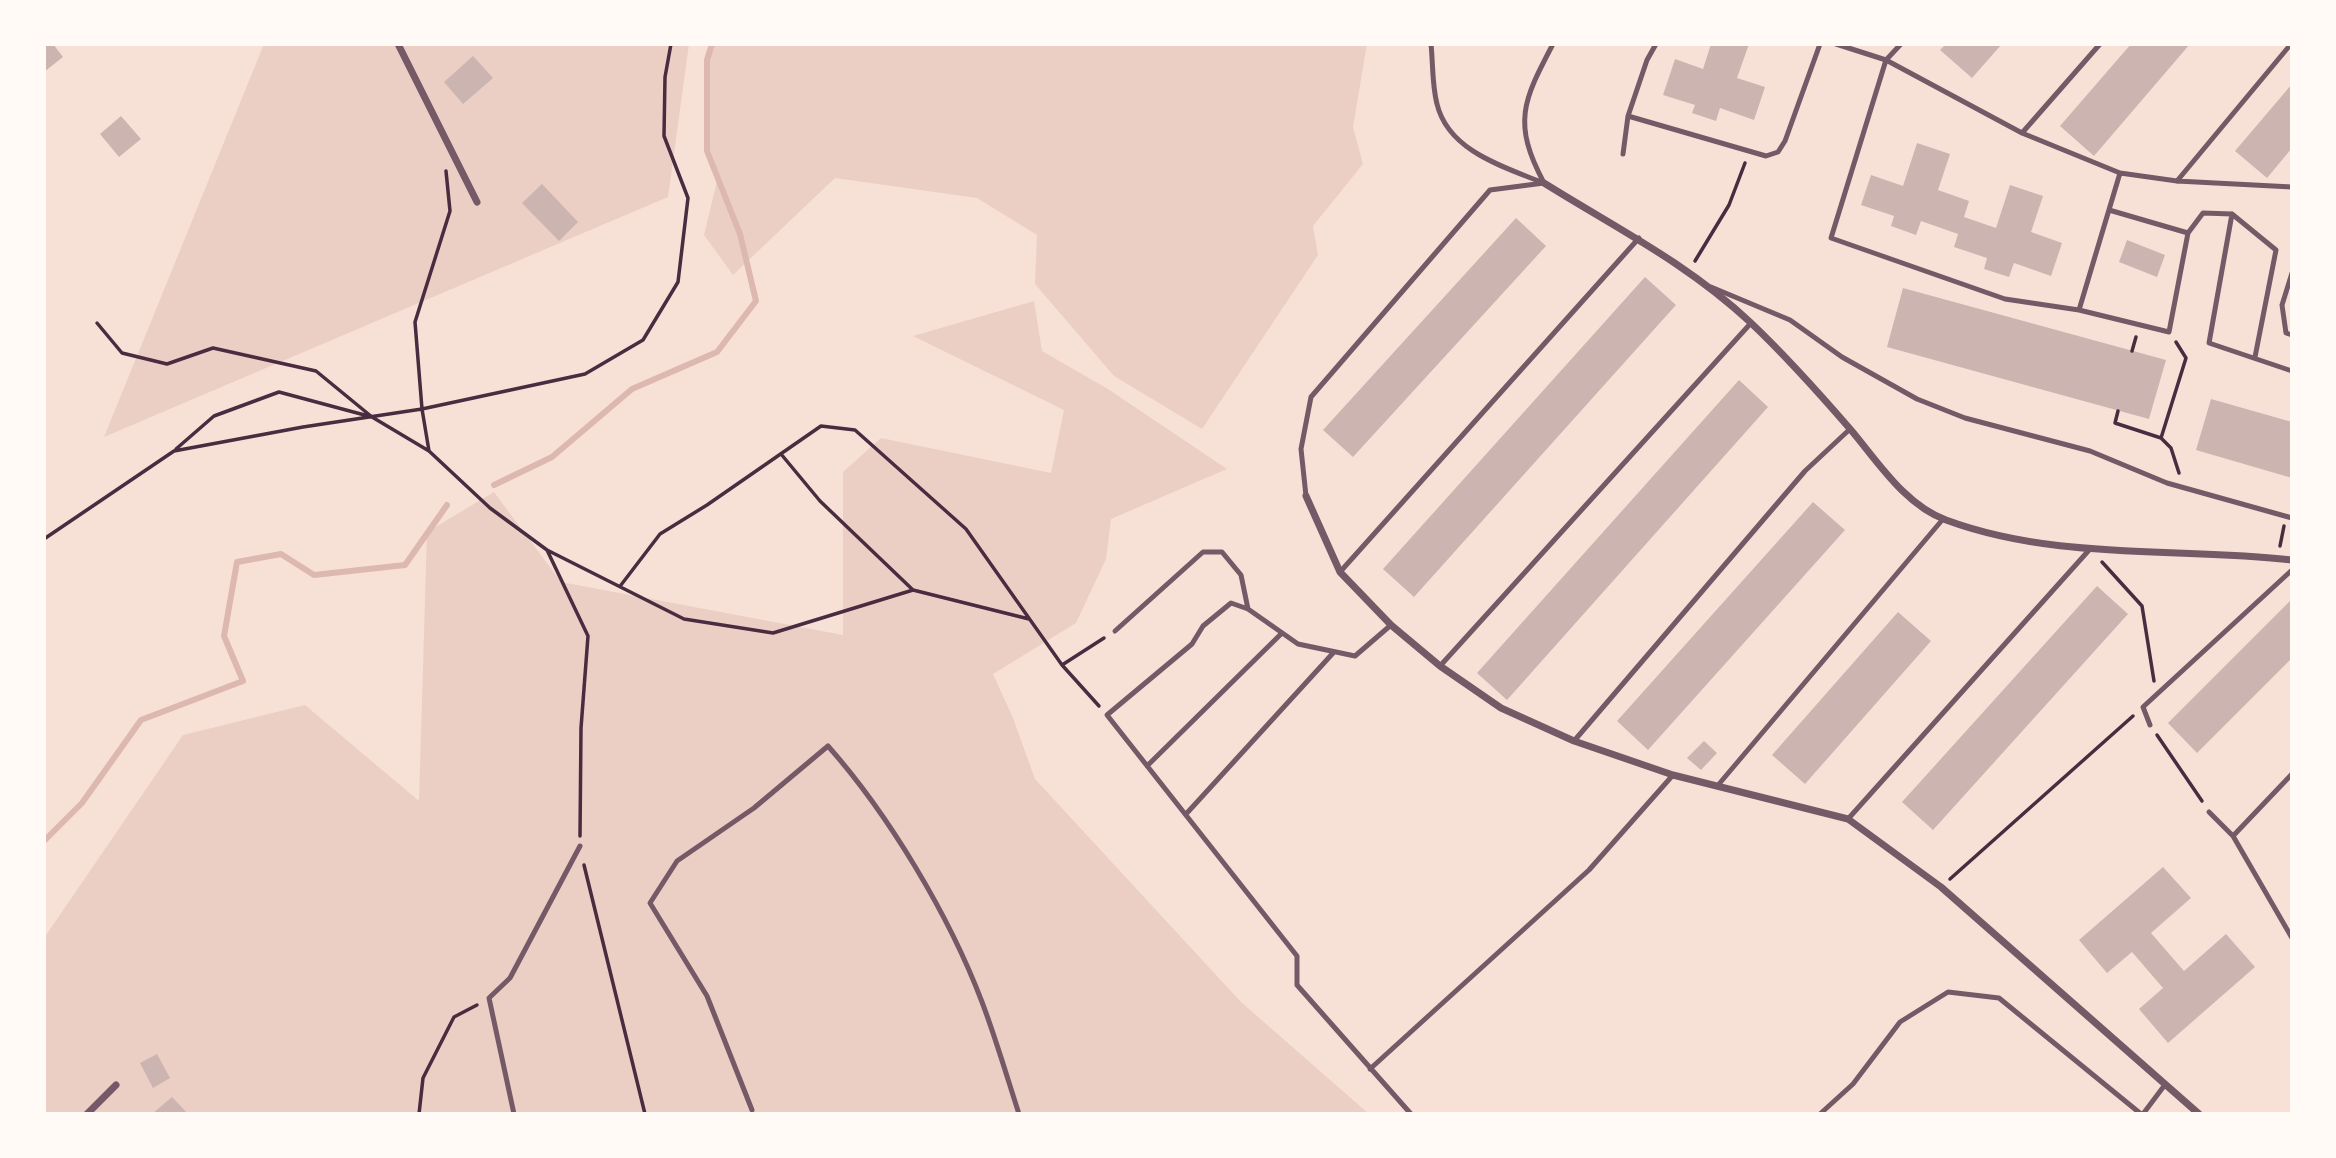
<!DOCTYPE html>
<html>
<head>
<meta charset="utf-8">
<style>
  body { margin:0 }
  #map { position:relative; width:2336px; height:1158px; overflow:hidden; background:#f7e1d7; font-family:"Noto Sans",sans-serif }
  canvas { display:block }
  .frame { position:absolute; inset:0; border:46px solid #fffaf5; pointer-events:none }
</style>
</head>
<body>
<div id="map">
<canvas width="2336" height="1158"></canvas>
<div class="frame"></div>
</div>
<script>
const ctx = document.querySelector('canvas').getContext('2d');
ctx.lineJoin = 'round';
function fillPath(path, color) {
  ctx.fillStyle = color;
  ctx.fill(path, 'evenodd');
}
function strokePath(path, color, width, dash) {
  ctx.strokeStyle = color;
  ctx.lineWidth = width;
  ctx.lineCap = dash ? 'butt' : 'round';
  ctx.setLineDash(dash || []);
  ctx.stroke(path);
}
fillPath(new Path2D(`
  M264 44H689L668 197 104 437Z
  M712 44H1367L1353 127 1363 164 1313 226 1318 255 1202 429 1114 376 1035 284 1037 235 977 198 835 178 733 275 704 235 718 177 707 151V60Z
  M1034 301 1042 351 1108 389 1227 469 1111 519 1106 559 1076 623 993 674 1013 718 1035 779 1241 1002 1369 1114H44V938L183 735 305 705 419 801 427 532 494 492 561 582 843 635V472L881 438 1051 473 1064 410 913 336Z`), '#ebcfc5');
strokePath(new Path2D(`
  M494 485 552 457 632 389 717 352 756 301 740 234 707 151V60L712 44
  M44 841 82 803 141 720 243 681 224 636 237 562 281 554 314 575 405 565 447 505`), '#dcb8b0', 6);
fillPath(new Path2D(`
  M44 44H53L63 57 44 72Z
  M1711 44H1749L1737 78 1765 87 1754 120 1720 108 1716 121 1692 113 1695 105 1663 95 1675 59 1703 69Z
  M1946 44H2002L1972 78 1940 50Z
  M2131 44H2190L2094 156 2060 126Z
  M473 56 493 78 463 104 444 82Z
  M2292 84V148L2267 178 2235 151Z
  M121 116 141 139 119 157 100 134Z
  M1917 143 1950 154 1938 190 1969 201 1964 217 1996 228 2010 185 2043 196 2031 232 2062 243 2051 276 2014 263 2009 277 1984 269 1987 258 1954 247 1958 234 1921 221 1916 235 1891 226 1894 216 1861 205 1871 175 1903 186Z
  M542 184 578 222 559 241 522 203Z
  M1516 218 1546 246 1353 457 1323 430Z
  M2127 240 2165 255 2157 277 2119 262Z
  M1645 277 1676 305 1414 597 1383 569Z
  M1903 288 2166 360 2149 419 1887 347Z
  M1739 380 1768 407 1507 700 1477 673Z
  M2211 399 2292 422V478L2196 450Z
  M1813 502 1845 530 1648 750 1617 721Z
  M2097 586 2128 614 1933 830 1902 802Z
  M2292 599V658L2197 753 2168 723Z
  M1898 612 1931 641 1805 784 1772 755Z
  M1704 741 1717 753 1701 770 1687 758Z
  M2163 867 2191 898 2151 933 2184 971 2226 934 2255 967 2168 1043 2139 1009 2163 988 2132 952 2107 973 2079 940Z
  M157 1054 170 1078 153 1088 140 1063Z
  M172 1097 188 1114H152Z`), '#ccb4b1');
strokePath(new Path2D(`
  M1695 261 1729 205 1745 163
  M97 323 122 353 167 364 213 348 316 371 372 417
  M2176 342 2186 358 2161 438 2171 448 2179 473
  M2132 351 2136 337
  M2118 411 2115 423 2161 438
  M176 449 214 416 279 392 372 417 429 451
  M781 454 820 501 913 590 1029 619
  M44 539 174 451 303 427 422 409 415 322 450 211 446 171
  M2280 546 2284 526
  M547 550 684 619 773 633 913 590
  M2102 562 2142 606 2154 681
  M621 585 660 534 707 505 821 426 855 430 966 529 1062 665 1099 706
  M1062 665 1104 638
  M2157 735 2202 801
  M580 836 581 728 588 636 547 550 490 508 429 451 422 409 585 374 643 340 678 282 688 198 664 136 665 77 671 44
  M584 865 645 1114
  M1950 879 2133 716
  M419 1114 423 1078 454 1017 477 1005`), '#4a2c40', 3.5);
strokePath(new Path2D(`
  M1431 44C1433 63 1432 85 1437 104 1448 150 1501 166 1541 182
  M1656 44 1647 60 1628 116 1766 156 1778 152 1785 141 1820 44
  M1836 44 1886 60 2022 133 2120 173 2177 181 2292 187
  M1901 44 1886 60 1831 238 2005 299 2079 310 2169 332 2188 233 2109 210
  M2022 133 2100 44
  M1623 154 1628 116
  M2177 181 2291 44
  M1544 183C1512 123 1523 101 1553 44
  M2232 214 2276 250 2255 357
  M2188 233 2203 213 2232 214 2209 343 2292 371
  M2292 273 2282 305 2286 333 2292 335
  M1711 287 1790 320 1842 357 1917 399 1965 418 2090 451 2167 483 2292 518
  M2079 310 2120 173
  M1306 496 1301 449 1311 397 1490 190 1544 183
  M1340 572 1639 238
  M1391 625 1355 656 1298 644 1248 609 1231 603 1203 626 1192 644 1107 715 1297 956V985L1411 1114
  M1115 631 1203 552H1222L1241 575 1248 609
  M1440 666 1751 323
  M2150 725 2143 707 2292 570
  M1574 741 1805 471 1850 429
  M1147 766 1282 633
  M1719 784 1943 519
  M2209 812 2233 836
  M1187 813 1334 652
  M1848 819 2090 549
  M2292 938 2233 836 2292 774
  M1370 1069 1589 870 1673 775
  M752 1110 707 996 650 903 677 861 754 808 828 746C889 815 949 915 982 1002 996 1039 1007 1077 1019 1114
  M514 1114 489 998 510 978 580 846
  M1820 1114 1853 1084 1900 1022 1948 992 1999 998 2141 1114
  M2143 1114 2164 1086`), '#755966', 5);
strokePath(new Path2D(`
  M398 44 477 202
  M1544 183C1616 228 1687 263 1750 322 1785 355 1819 393 1851 430 1878 462 1905 505 1946 520 2057 561 2177 547 2292 560
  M1306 496 1340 572 1391 625 1440 666 1501 708 1574 741 1673 775 1848 819 1941 887 2199 1114
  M87 1114 116 1085`), '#755966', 7);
</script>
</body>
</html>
